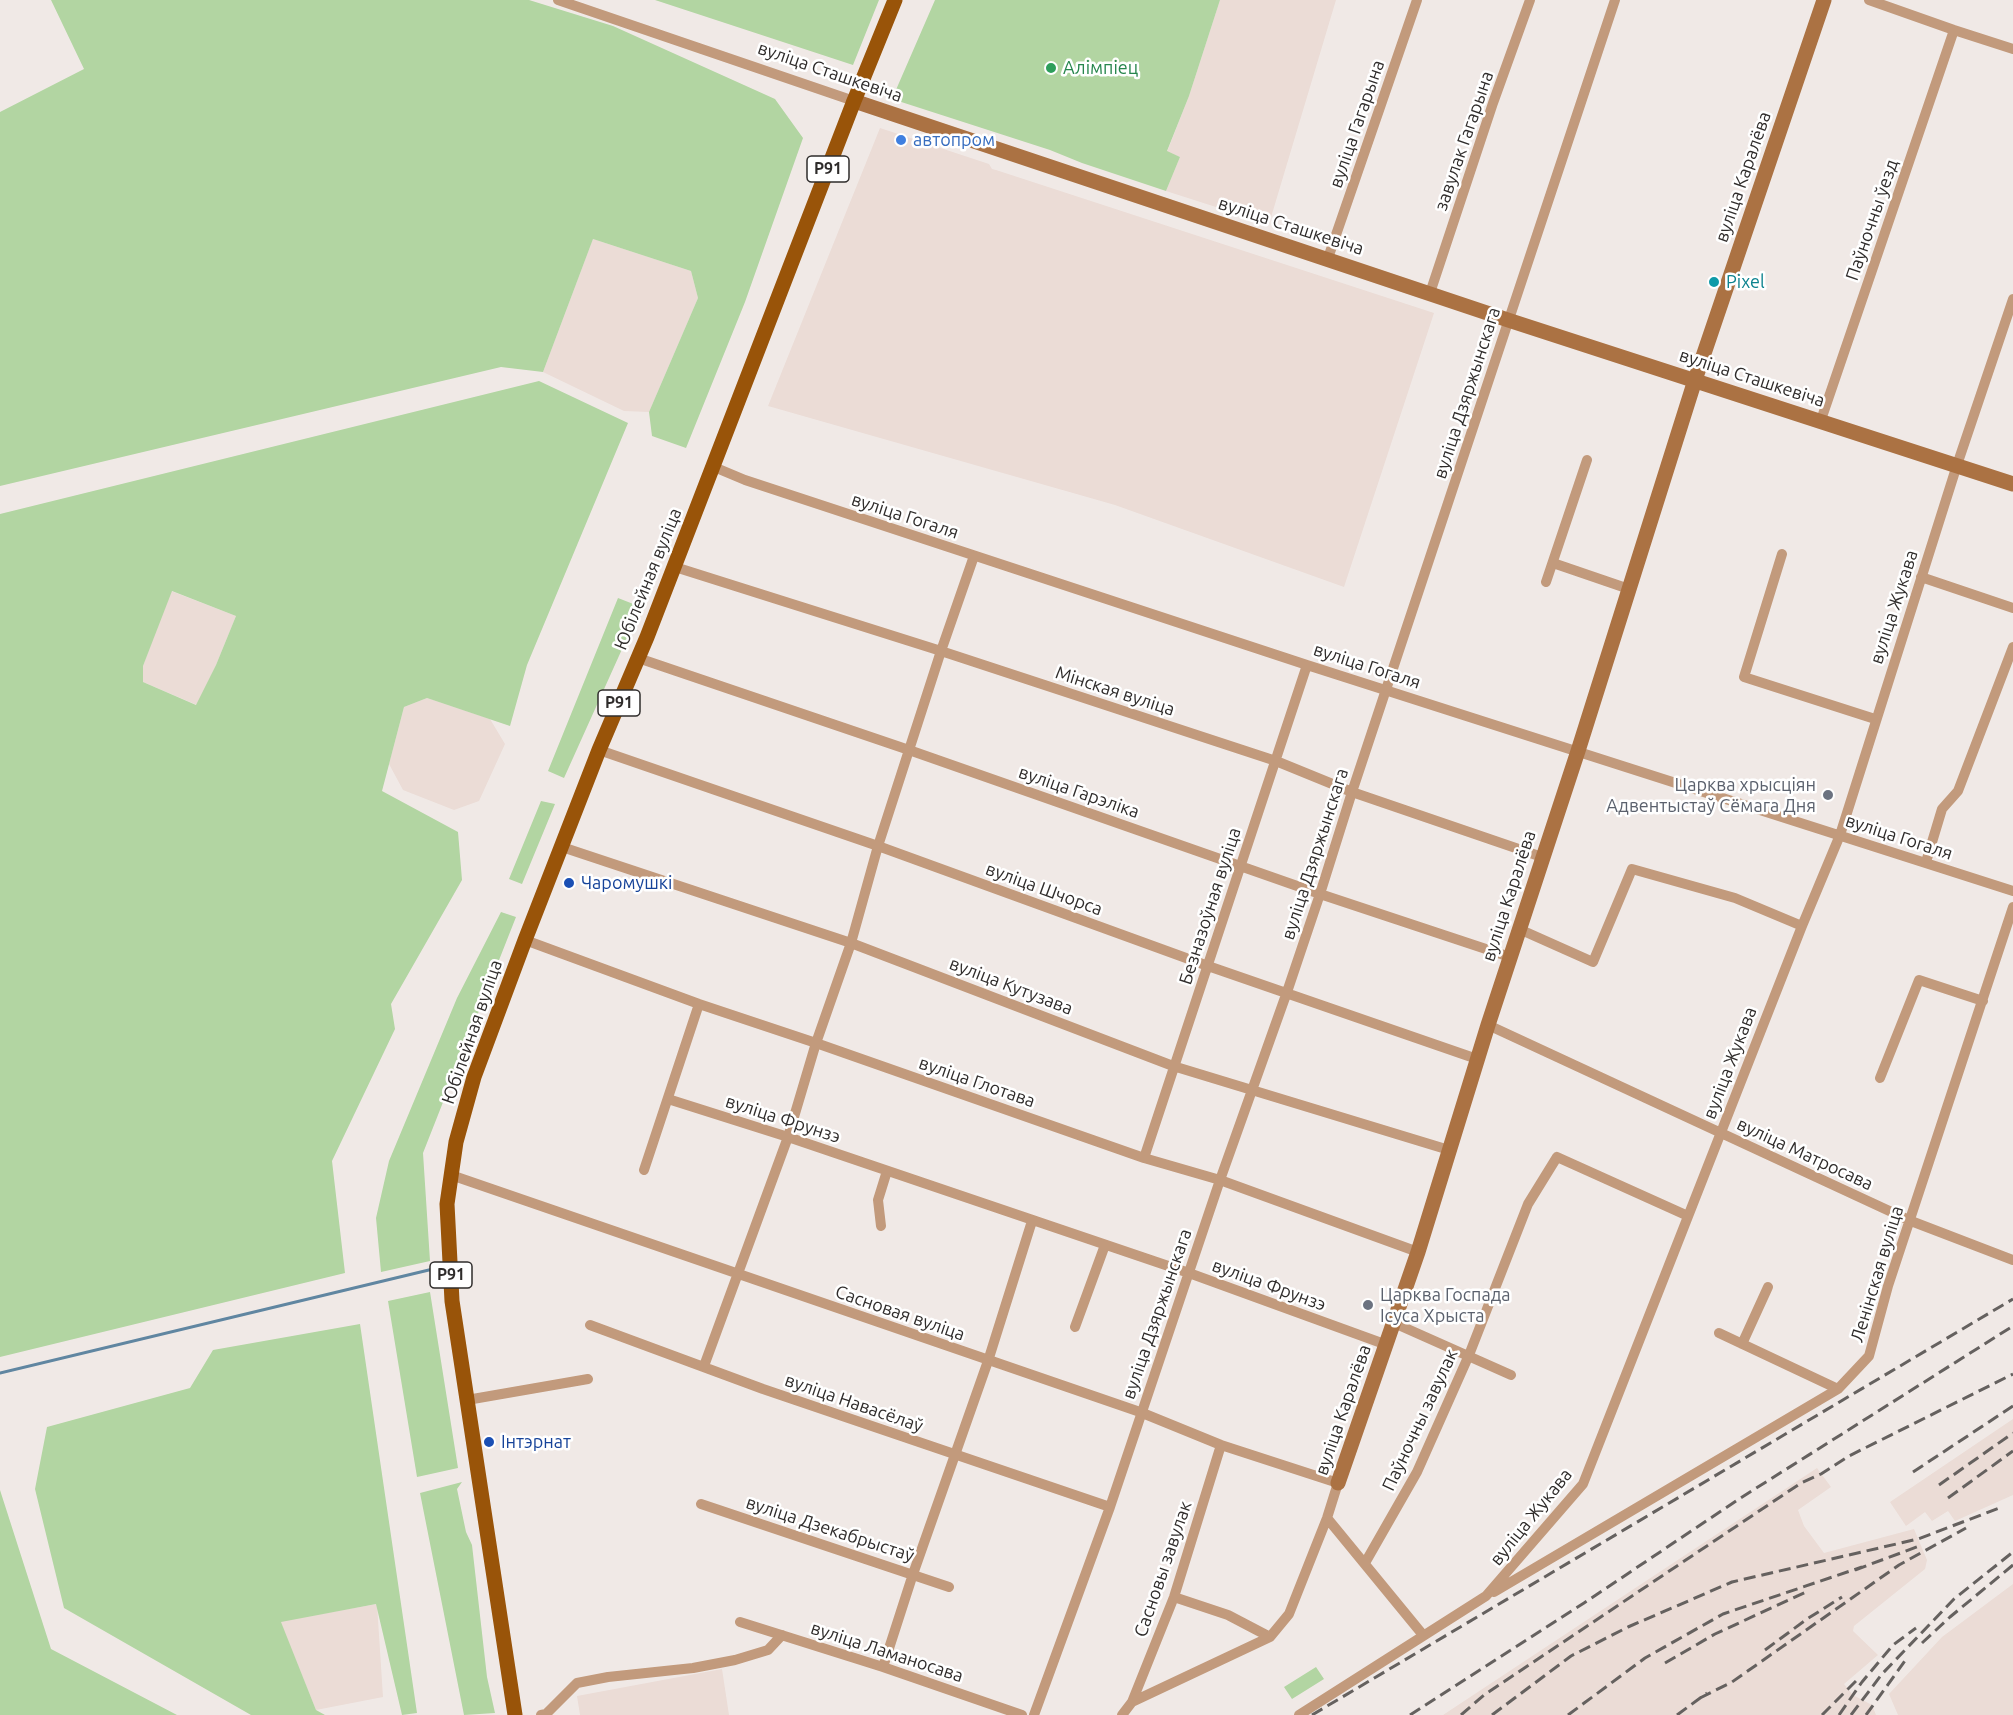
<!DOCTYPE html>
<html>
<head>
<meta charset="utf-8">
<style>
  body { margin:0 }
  canvas { display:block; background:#f0e9e6 }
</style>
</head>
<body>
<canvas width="2013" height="1715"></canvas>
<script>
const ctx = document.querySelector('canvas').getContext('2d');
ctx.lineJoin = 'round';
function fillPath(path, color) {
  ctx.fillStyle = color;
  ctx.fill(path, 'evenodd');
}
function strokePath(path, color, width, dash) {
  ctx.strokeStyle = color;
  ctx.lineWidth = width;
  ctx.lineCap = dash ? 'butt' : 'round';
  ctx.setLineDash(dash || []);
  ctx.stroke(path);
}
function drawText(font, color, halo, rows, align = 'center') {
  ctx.font = font + ' Ubuntu,sans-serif';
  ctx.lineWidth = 5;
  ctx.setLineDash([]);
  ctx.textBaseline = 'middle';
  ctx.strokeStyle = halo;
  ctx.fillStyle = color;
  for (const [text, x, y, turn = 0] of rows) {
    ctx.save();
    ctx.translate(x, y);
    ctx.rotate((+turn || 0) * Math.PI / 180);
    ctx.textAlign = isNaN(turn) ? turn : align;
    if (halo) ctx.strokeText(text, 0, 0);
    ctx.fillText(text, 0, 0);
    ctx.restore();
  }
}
fillPath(new Path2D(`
  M1220 0H1336L1269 224 1166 191 1180 157 1167 152 1189 96Z
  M880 128 989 164 992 169 996 170 1434 313 1344 587 1115 505 768 406Z
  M593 239 691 271 698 298 649 412 624 411 543 372Z
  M171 591 236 616 216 665 197 705 143 682V666Z
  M427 698 490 719 505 744 479 801 454 810 403 790 389 764 404 707Z
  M2013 1419V1495L1955 1521 1948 1511 1932 1521 1925 1512 1906 1526 1890 1502Z
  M1817 1468 1831 1487 1798 1510 1804 1526 1824 1553 1914 1529 1927 1560 1925 1569 1854 1626 1853 1631 1878 1655 1844 1684 1853 1695 1872 1705 1876 1715H1443Z
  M2013 1584V1715H1898L1889 1694 1942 1637Z
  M377 1604 383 1697 316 1710 280 1621Z
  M722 1669 729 1715H580L577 1696Z`), '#ebdcd6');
fillPath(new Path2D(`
  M51 0H529L613 26 775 99 803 138 745 302 686 448 652 436 649 412 698 298 691 271 593 239 543 372 501 367 0 486V112L84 69Z
  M655 0H879L853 65Z
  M935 0H1220L1189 96 1167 151 1180 157 1166 191 1082 163 1050 150 892 99Z
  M539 381 628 423 527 665 510 726 427 698 404 707 382 791 458 832 462 880 391 1004 395 1029 332 1161 345 1273 0 1357V514ZM172 591 236 616 216 665 196 705 143 682V666Z
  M618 598 641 607 564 778 548 771Z
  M541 801 555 804 522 884 509 879Z
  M501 912 516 917 423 1153 430 1261 381 1272 376 1218 389 1161 457 998Z
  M430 1292 458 1468 417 1477 388 1301Z
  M360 1324 417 1713 402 1715 376 1604 281 1622 316 1710 325 1715H251L64 1608 35 1489 47 1427 190 1388 213 1350Z
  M462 1482 457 1489 466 1532 472 1545 487 1677 495 1713 464 1715 420 1493Z
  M0 1490 51 1649 177 1715H0Z
  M1316 1667 1324 1679 1292 1699 1284 1687Z`), '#b2d5a2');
strokePath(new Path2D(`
  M0 1373 433 1269`), '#6086a1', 3);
strokePath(new Path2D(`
  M558 0 854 101
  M1869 0 1954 30 2013 49
  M1328 258 1417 0
  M1430 293 1493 103 1530 0
  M1821 420 1954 30
  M714 467 745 480 1307 665 2013 891
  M1782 554 1744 677 1875 719
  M1553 563 1629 589
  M675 567 941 651 1276 761 1352 792 1542 857
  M1921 577 2013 608
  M1546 582 1587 460
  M638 658 909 750 1320 894 1510 957
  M599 750 878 846 1208 966 1477 1059
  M562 847 851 943 1173 1066 1449 1150
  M1926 862 1942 809 1958 791 2013 647
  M1519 929 1593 962 1632 869 1735 898 1802 926
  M525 940 699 1004 816 1043 1144 1158 1220 1180 1418 1252
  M1488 1025 1911 1221 2013 1260
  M1880 1078 1919 980 1983 1001
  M668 1099 788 1137 1189 1273 1387 1345
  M1144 1158 1307 665
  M644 1170 699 1004
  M451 1175 1140 1412 1221 1445 1338 1483 1327 1518 1289 1614 1270 1637 1132 1702 1122 1715
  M881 1226 878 1200 887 1171
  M1394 1323 1511 1375
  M590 1325 763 1389 1110 1507
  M1075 1327 1105 1245
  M1719 1333 1838 1389
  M1742 1344 1768 1287
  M704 1366 788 1137 816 1043 851 943 878 846 941 651 974 556
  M467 1400 588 1379
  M701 1504 949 1587
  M1327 1518 1423 1635
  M1365 1563 1417 1472 1469 1355 1528 1204 1557 1157 1688 1216
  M1494 1592 1838 1389 1869 1356 1888 1286 2013 907
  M1174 1597 1228 1615 1270 1637
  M740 1622 883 1667 1022 1715
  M883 1667 913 1574 988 1361 1032 1221
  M1132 1702 1174 1597 1221 1445
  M541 1715 546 1714 577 1683 608 1677 693 1668 735 1660 768 1650 782 1635
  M1034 1715 1110 1507 1220 1180 1287 992 1320 894 1352 792 1615 0
  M1299 1715 1486 1596 1583 1484 1802 926 1840 835 1957 465 2013 299`), '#c29a7c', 10);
strokePath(new Path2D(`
  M854 101 1508 320 2013 484
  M1338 1483 1418 1252 1488 1025 1578 751 1695 380 1824 0`), '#ab7243', 15);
strokePath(new Path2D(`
  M515 1715 452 1301 447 1204 456 1142 474 1077 525 940 599 750 647 637 854 101 895 0`), '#995409', 15);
strokePath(new Path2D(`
  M1913 1472 2013 1406
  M1939 1485 2013 1433
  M1948 1498 2013 1451
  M1855 1570 1922 1545
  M1922 1643 1950 1617 2013 1565
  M1765 1650 1807 1619 1842 1597
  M1665 1663 1715 1634 1806 1592
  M1700 1698 1732 1682 1899 1565 1966 1528
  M1312 1715 2013 1299
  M1410 1715 1584 1603 1739 1499 2013 1326
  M1461 1715 1484 1695 1801 1483 1821 1474 1849 1456 2013 1374
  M1492 1715 1571 1656 1628 1627 1732 1582 1918 1539 2002 1507
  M1568 1715 1645 1658 1723 1614 1862 1567
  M1677 1715 1707 1693
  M1822 1715 1856 1681
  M1839 1715 1862 1682 1893 1645 1916 1628
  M1851 1715 1882 1674 1954 1599 2013 1552
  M1866 1715 1907 1658`), '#65615f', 3, [12, 6]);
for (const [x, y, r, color] of [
  [1051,68,6,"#2e9e5b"],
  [901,140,6,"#3f7fe0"],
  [1714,282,6,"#0f9aa8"],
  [1828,795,6,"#6b7280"],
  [569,883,6,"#1a4fb4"],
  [1368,1305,6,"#6b7280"],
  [489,1442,6,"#1a4fb4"]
]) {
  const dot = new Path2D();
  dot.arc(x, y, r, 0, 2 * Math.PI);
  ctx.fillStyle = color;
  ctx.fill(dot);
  strokePath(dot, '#fff', 2);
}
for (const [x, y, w] of [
  [828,169,42],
  [619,703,42],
  [451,1275,42]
]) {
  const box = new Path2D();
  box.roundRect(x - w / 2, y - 13, w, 26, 4.5);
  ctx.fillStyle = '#fff';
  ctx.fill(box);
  strokePath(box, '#2f2c2b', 1.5);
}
drawText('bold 16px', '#2f2c2b', null, [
  ["Р91",828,169],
  ["Р91",619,703],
  ["Р91",451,1275]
]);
drawText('18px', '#27864d', '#fff', [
  ["Алімпіец",1063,68]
], 'left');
drawText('18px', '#2f2c2b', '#fff', [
  ["вуліца Сташкевіча",830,72,19],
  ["вуліца Гагарына",1357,124,-71],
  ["завулак Гагарына",1464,141,-71],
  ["вуліца Каралёва",1743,177,-71],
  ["Паўночны ўезд",1872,220,-71],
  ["вуліца Сташкевіча",1291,226,18],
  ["вуліца Сташкевіча",1752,378,18],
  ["вуліца Дзяржынскага",1467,393,-72],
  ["вуліца Гогаля",905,516,18],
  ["Юбілейная вуліца",648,579,-68],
  ["вуліца Жукава",1894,607,-72],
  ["вуліца Гогаля",1367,666,18],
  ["Мінская вуліца",1115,691,18],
  ["вуліца Гарэліка",1079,792,19],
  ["вуліца Гогаля",1899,837,18],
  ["вуліца Дзяржынскага",1315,854,-72],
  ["вуліца Шчорса",1044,889,20],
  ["вуліца Каралёва",1509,896,-72],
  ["Безназоўная вуліца",1210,906,-72],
  ["вуліца Кутузава",1011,986,21],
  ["Юбілейная вуліца",472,1032,-71],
  ["вуліца Жукава",1730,1063,-69],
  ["вуліца Глотава",977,1082,19],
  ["вуліца Фрунзэ",783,1119,18],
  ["вуліца Матросава",1805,1154,25],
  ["Ленінская вуліца",1877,1274,-73],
  ["вуліца Фрунзэ",1269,1285,20],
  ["Сасновая вуліца",900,1313,19],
  ["вуліца Дзяржынскага",1157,1314,-71],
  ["вуліца Навасёлаў",854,1403,19],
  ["вуліца Каралёва",1343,1410,-71],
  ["Паўночны завулак",1420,1420,-65],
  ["вуліца Жукава",1531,1517,-51],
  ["вуліца Дзекабрыстаў",830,1529,18],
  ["Сасновы завулак",1163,1569,-71],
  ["вуліца Ламаносава",887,1652,18]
]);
drawText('18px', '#366cbe', '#fff', [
  ["автопром",913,140]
], 'left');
drawText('18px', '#0d838f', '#fff', [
  ["Pixel",1726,282]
], 'left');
drawText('18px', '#5b616d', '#fff', [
  ["Царква хрысціян",1816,785],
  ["Адвентыстаў Сёмага Дня",1816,806],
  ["Царква Госпада",1380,1295,"left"],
  ["Ісуса Хрыста",1380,1316,"left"]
], 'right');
drawText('18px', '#164399', '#fff', [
  ["Чаромушкі",581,883],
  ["Інтэрнат",501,1442]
], 'left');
</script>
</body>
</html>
